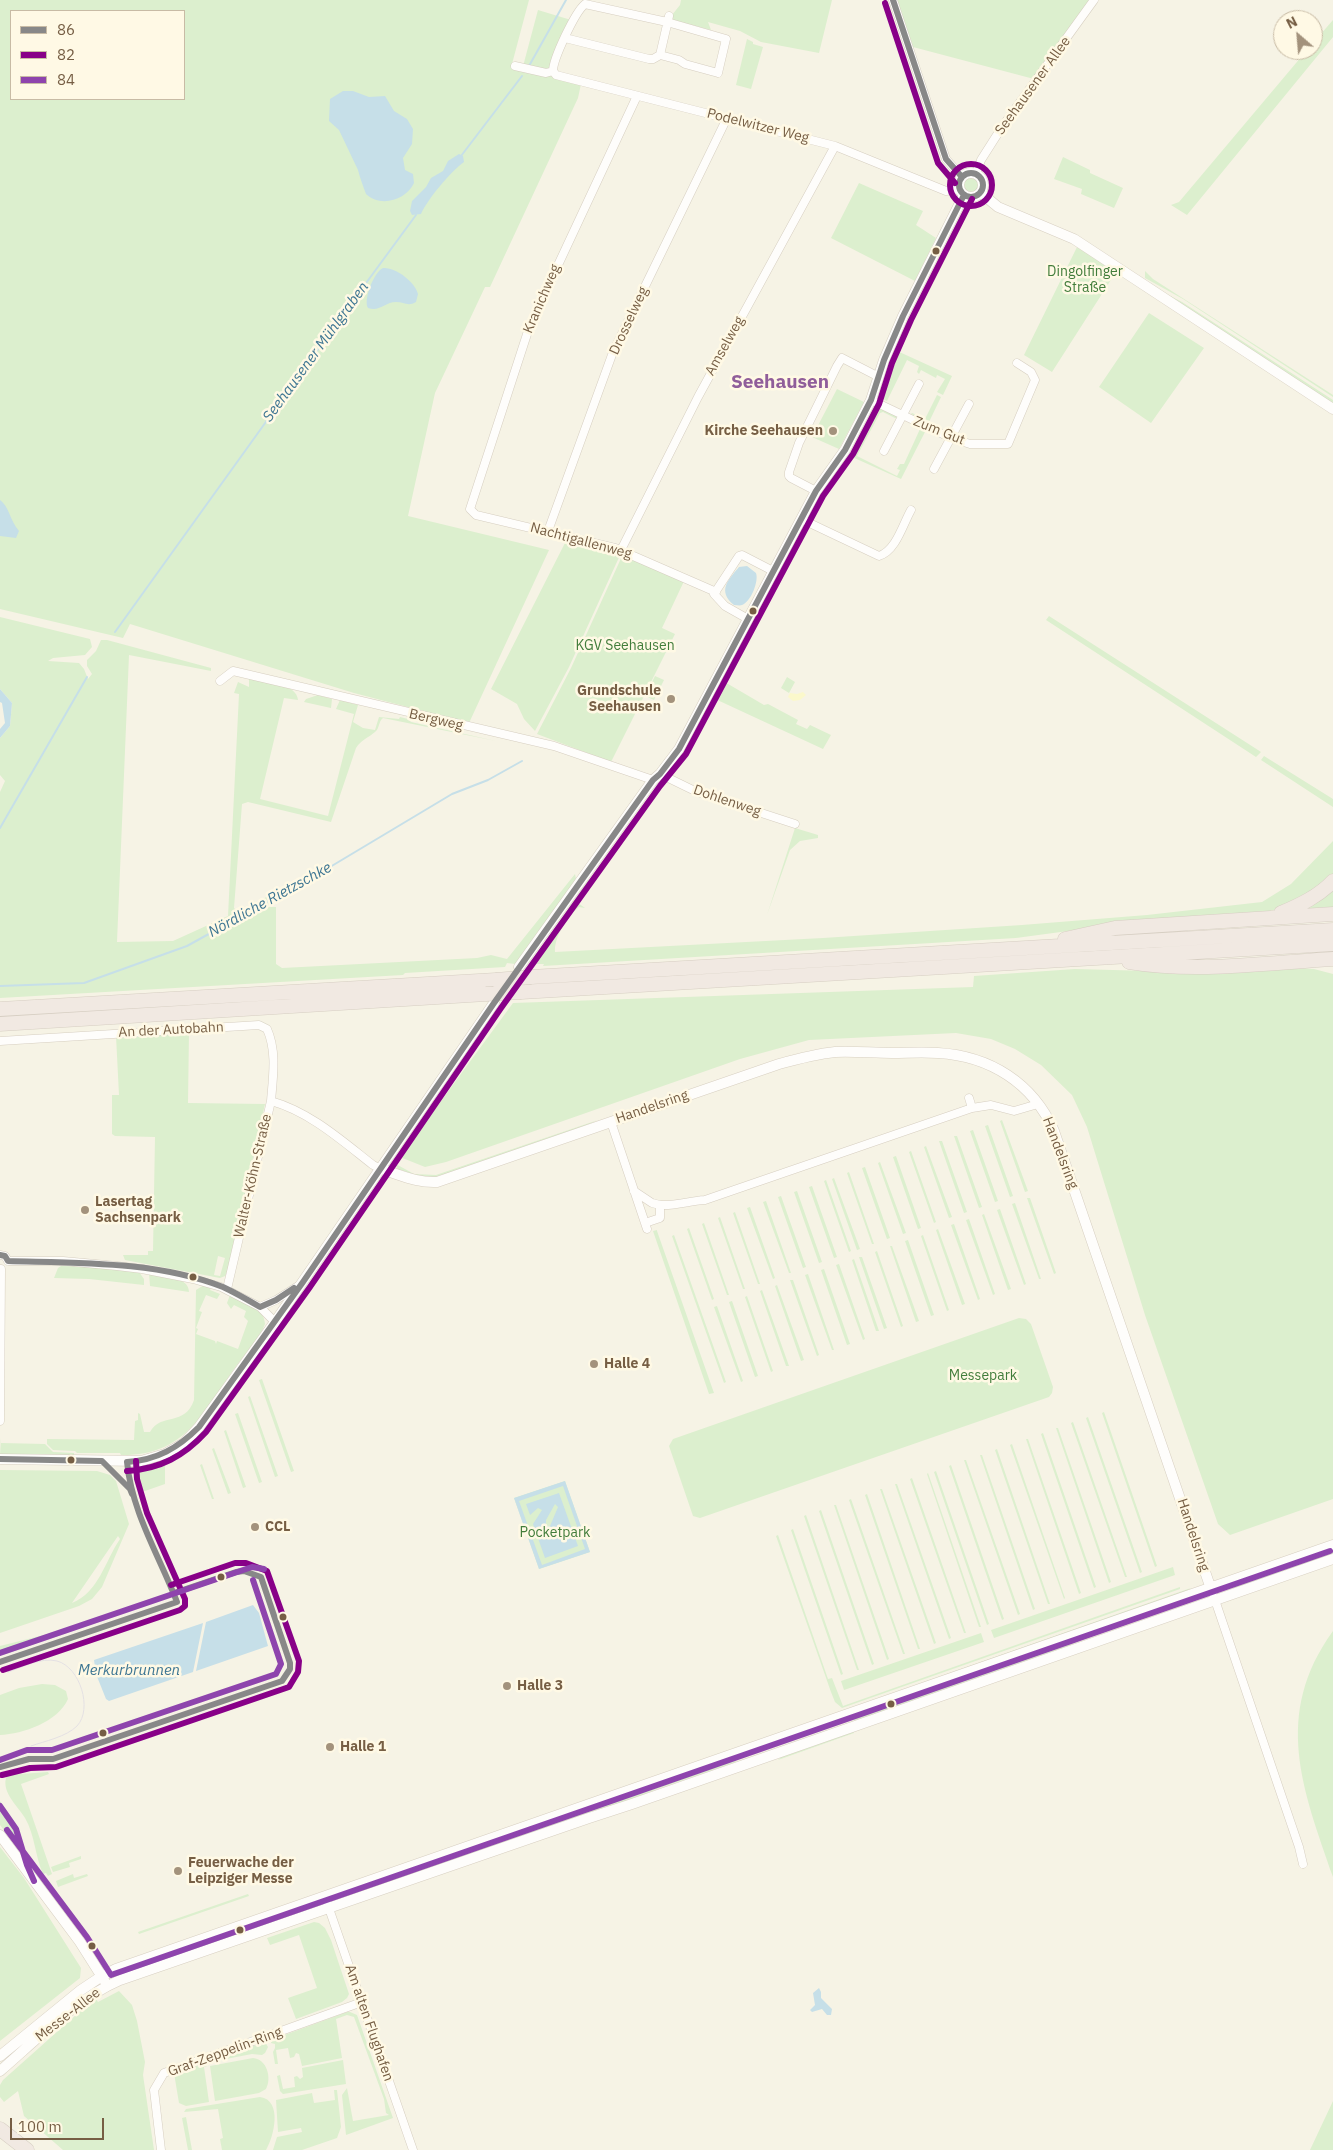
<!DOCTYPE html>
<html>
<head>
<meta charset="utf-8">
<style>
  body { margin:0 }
  #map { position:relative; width:1333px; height:2150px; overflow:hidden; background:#f6f3e5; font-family:"IBM Plex Sans",sans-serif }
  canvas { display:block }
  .legend { position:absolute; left:10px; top:10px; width:175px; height:90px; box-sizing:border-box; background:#fff9e5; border:1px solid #c8bba5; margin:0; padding:6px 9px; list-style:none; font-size:15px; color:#765e44 }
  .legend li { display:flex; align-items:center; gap:10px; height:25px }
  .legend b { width:25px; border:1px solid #c8bba5 }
  .north { position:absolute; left:1273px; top:10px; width:50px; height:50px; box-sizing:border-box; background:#fff9e5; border:1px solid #c8bba5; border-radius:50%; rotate:333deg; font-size:14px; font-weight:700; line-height:20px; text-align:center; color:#765e44 }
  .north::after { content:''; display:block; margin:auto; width:18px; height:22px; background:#a3927c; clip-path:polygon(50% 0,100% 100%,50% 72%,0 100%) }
  .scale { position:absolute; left:10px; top:2118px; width:94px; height:22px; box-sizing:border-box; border:2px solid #765e44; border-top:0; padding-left:6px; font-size:15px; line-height:18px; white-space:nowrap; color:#765e44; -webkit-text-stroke:4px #fff9e5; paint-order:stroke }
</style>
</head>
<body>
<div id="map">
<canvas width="1333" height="2150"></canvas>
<ul class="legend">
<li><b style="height:6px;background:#888"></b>86</li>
<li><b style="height:6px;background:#808"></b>82</li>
<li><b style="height:6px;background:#8e44ad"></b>84</li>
</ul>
<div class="north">N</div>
<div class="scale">100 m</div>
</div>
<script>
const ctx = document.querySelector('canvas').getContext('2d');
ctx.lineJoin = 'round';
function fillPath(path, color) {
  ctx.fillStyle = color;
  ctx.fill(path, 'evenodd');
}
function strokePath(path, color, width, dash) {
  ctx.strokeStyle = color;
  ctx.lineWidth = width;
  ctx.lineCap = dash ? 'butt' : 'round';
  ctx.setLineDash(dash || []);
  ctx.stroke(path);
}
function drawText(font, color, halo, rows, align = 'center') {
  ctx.font = font + ' "IBM Plex Sans",sans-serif';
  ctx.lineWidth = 5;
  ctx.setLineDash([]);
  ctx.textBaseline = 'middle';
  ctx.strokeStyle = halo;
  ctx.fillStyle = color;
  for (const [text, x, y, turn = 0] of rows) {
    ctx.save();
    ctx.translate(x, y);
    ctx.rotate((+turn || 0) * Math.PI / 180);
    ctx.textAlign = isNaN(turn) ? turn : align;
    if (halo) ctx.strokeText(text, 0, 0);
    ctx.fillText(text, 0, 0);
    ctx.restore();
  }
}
fillPath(new Path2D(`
  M0 0H529L512 64 515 68 522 70 538 10 571 20 547 75 581 84 578 98 490 287H485L435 393 408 516 549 550 469 723 354 693 130 624 123 638 0 609ZM11 11H184V99H11Z
  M681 0H832L819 53 761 42 740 31 708 22 711 30 672 20V15L680 5Z
  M897 0H1090L1034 79 913 47Z
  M1333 20V37L1187 215 1171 205 1179 202 1307 50H1313V43Z
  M747 39 753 42V44L763 47 751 89 736 85Z
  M1063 157 1090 170V173L1123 188 1114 208 1081 194 1082 189 1054 179Z
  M964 185a7 7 0 1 1 14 0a7 7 0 1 1-14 0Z
  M859 183 923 211 916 225 936 238 915 281 831 238Z
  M1077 247 1116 272 1052 372 1024 355Z
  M1145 271 1153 279 1333 395V397L1183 299 1145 278Z
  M1161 291 1182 302 1333 400V405Z
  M1149 313 1204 348 1151 423 1099 387Z
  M895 350 952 376 943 395 937 392 945 379 937 375 936 378 921 370 919 374 917 372 919 366 907 360 887 401 903 409 879 397Z
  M837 389 864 402 839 449 812 437Z
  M937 395 941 397 929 422 911 414 912 413 925 419Z
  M880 408 896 416 897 419 883 412 880 413 857 456 897 476 900 470 897 469 900 464H904L920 429 925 432 901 479 850 456 873 410 878 412Z
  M567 539 621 553 569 667 535 731 524 719 517 704 491 689Z
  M623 554 685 579 662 628 675 634 611 762 537 734 571 668Z
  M1049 616 1258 750 1261 752 1256 757 1046 620Z
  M0 617 90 639 92 647 85 655 53 658 48 661 79 663 84 669 88 679 92 674 87 666V660L96 651 101 640H107L211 668V671L129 655 117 942 173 941 228 916 239 694 234 693 238 682 249 687V678C263 681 297 683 298 700L284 698 260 799 328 816 354 714 336 709 340 700 358 705 353 722 363 728 375 730 379 717 399 719 400 717 408 719 411 722 496 741 383 718C378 722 380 728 375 732 368 738 361 740 356 748L331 822 248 802 242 804 234 908 237 911H242L275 892 278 900 265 907H276V964L282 968 477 958 491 955 507 959 575 874 576 879 515 964 507 963 505 967 405 973 403 975 0 998V792L5 781 0 775V738L10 726 12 703 0 689Z
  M655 676 664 680 654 700 645 696Z
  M787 677 795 682 789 693 781 688Z
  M723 681 764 705 768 704 798 720 796 724 807 729 810 725 831 735 823 749 713 698Z
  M318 695 332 699 331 708 304 702 306 699Z
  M1264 756 1333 799V807L1261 760Z
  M795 828 818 835V838L800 841 790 850 767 915Z
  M1333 841V877L1287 907 1269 911 1083 929 1016 938 543 966 544 964H535L531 962 588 880 591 882 578 903 585 908 579 907C567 917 554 937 555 952L823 938 1022 925 1147 915 1262 902 1291 884Z
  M1333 887V910L1293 912Z
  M1285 967 1314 969 1333 974V1499L1230 1535 1218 1524 1145 1315 1087 1127 1072 1095 1041 1065 1015 1049 991 1039 956 1033 809 1040 740 1059 446 1162 425 1167 400 1157 513 1003 973 987 974 976 1075 969 1188 972Z
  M189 1032 188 1103 265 1104 228 1270 225 1276 220 1278 125 1260 123 1255H148V1251H153L155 1137 115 1136 112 1134V1095H119L116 1036ZM218 1256 225 1258 220 1276 214 1275Z
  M598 1120 569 1133 443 1177 427 1179 398 1169 394 1163 414 1174 436 1175Z
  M1002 1120 1028 1191 1025 1192 1000 1121Z
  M988 1125 1013 1196 1010 1197 985 1126Z
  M973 1130 998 1201 995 1202 970 1131Z
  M954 1136H957L982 1207 979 1208Z
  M939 1141H942L967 1212 964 1213Z
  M926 1146 952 1217 949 1218 924 1147Z
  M911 1151 936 1222 934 1223 909 1152Z
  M896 1156 921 1228 918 1229 893 1157Z
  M880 1162 906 1233 903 1234 878 1163Z
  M865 1167 890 1238 887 1239 862 1168Z
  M849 1172 874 1244H872L847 1173Z
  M834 1178 860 1249 857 1250 832 1179Z
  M826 1180 851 1251 849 1252 824 1181Z
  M812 1186 837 1257 834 1258 809 1187Z
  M797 1191 822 1262 819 1263 794 1192Z
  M781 1196 806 1267 803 1268 778 1197Z
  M1027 1198H1030L1056 1273 1054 1274Z
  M766 1201 791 1273H789L763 1202Z
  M1015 1203 1041 1279H1039L1012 1204Z
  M750 1207 775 1278 773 1279 747 1208Z
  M1000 1209 1026 1284 1024 1285 997 1210Z
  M735 1212 760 1284H758L733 1213Z
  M984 1214 1011 1289 1008 1290 982 1215Z
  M720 1217 745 1289H743L718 1218Z
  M969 1219 995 1294 993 1295 966 1220Z
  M704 1223 729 1295H727L702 1224Z
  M954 1224 980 1299 978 1300 951 1225Z
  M689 1228 714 1299 712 1300 687 1229Z
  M938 1229 965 1304 962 1305 936 1230Z
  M657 1230V1231L714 1393 709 1394 653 1231Z
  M674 1235 726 1382 724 1383 672 1236Z
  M923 1235 949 1310 947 1311 921 1236Z
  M908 1240 934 1315 931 1316 905 1241Z
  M890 1246H892L919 1321 916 1322Z
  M877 1251 903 1326 901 1327 875 1252Z
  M859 1257H862L887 1328 884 1329Z
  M854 1259 879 1331H876L852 1260Z
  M839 1264 865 1339 863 1340 836 1265Z
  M61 1266 102 1267 139 1272 144 1279V1285L89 1279 54 1278 58 1268Z
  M824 1269 850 1344 847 1345 821 1270Z
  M149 1273C162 1276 189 1276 189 1292L150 1286Z
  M808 1274 834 1350H832L805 1275Z
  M790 1280H793L819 1355 817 1356Z
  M204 1285 211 1287 210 1290 220 1294 217 1299 206 1295 199 1311 202 1312 196 1328 198 1329 196 1334 215 1341 216 1344 217 1341 238 1349 248 1321 244 1317 246 1311 234 1305 231 1309 227 1303 230 1295C243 1302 264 1306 265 1324 259 1340 244 1355 234 1369 202 1415 184 1456 121 1455L120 1453H77L75 1451 53 1450 47 1444V1439L134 1440 135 1421 138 1420V1413L140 1414 144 1432H150C161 1412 185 1427 194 1400L196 1290Z
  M777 1285 804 1360 801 1361 775 1286Z
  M762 1290 789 1366H786L760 1291Z
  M747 1296 773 1371 771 1372 745 1297Z
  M732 1301 758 1376 755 1377 729 1302Z
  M717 1306 743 1381 741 1382 714 1307Z
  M1019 1318 1026 1319 1031 1324 1053 1387 1052 1393 1049 1397 700 1518 693 1516 669 1446 673 1439Z
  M262 1379 294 1471 291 1472 259 1380Z
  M250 1396 278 1476 275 1477 248 1397Z
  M1104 1412 1157 1566 1155 1567 1102 1413Z
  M238 1413 262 1482 259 1483 235 1414Z
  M1088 1417 1142 1572 1140 1573 1086 1418Z
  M1073 1422 1127 1577H1125L1071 1423Z
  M1056 1428H1058L1111 1582 1109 1583Z
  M226 1430 246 1487 243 1488 224 1431Z
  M1043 1433 1096 1587 1094 1588 1041 1434Z
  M1 1438V1443L45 1444 53 1452 74 1453V1455H0Z
  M1026 1439H1028L1081 1593 1079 1594Z
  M1012 1444 1065 1598 1064 1599 1010 1445Z
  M214 1448 231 1493 228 1494 212 1449Z
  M997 1449 1050 1604H1048L995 1450Z
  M980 1455H982L1035 1609 1033 1610Z
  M964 1460H966L1020 1614 1018 1615Z
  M202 1464 214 1499H212L200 1465Z
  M165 1465V1484L145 1491 137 1489 136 1473Z
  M951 1465 1004 1619 1002 1620 949 1466Z
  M0 1470 97 1471 110 1475 116 1481 129 1524 102 1587 92 1599 79 1606 0 1633ZM118 1536 120 1539C105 1561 99 1592 72 1603Z
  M936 1471 989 1624 987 1625 934 1472Z
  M928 1473 981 1627H979L927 1474Z
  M912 1478 966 1633H964L910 1479Z
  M565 1481 590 1552 539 1569 514 1498Z
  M895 1484H897L951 1638 949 1639Z
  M880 1489H882L936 1643 934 1644Z
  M867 1494 920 1649H918L865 1495Z
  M851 1499 905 1654H903L849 1500Z
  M834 1505H836L889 1659 887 1660Z
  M821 1510 874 1664 872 1665 819 1511Z
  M806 1515 859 1670H857L804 1516Z
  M793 1529 843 1674 841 1675 791 1530Z
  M778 1535 828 1679 832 1678 843 1706 1180 1587V1589L842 1708 835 1702 831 1692 776 1536Z
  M1333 1548V1555L1234 1589 1233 1585Z
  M1173 1567 1175 1575 994 1638 991 1630Z
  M1191 1588 1185 1592 904 1689 1185 1590Z
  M92 1623 93 1624 0 1656V1646Z
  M1114 1625 1066 1647 855 1723 854 1719 910 1700 936 1688Z
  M1333 1631V1877C1303 1790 1272 1715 1333 1631Z
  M981 1633 984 1642 844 1690 841 1681Z
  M42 1684 55 1685 66 1691 68 1699C58 1722 23 1734 0 1735V1695L19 1688Z
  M853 1731 854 1733 778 1760 782 1756Z
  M735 1757 736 1762 654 1790 625 1803 349 1897 348 1894 406 1874 431 1863Z
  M48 1772 49 1774 21 1784 52 1874 48 1876 46 1873 43 1874C35 1856 35 1835 25 1818 17 1805 0 1791 7 1775Z
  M0 1801 14 1821 30 1864 0 1825Z
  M0 1847 24 1878 81 1968 80 1978 0 2041Z
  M81 1856V1859L69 1863 70 1867 53 1872 51 1867Z
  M73 1874 74 1878 87 1874 88 1876 58 1887 56 1881Z
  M248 1894 249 1896 139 1934 138 1932Z
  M314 1922 319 1923 325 1928 331 1940 349 1994 347 1998 342 2002 296 2019 288 1998 317 1988 299 1935 270 1945 267 1938Z
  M119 1991 132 2005 137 2021 145 2062 143 2075 154 2150H63L24 2116 18 2091 4 2102 0 2097V2085L3 2080 95 1998 98 2002Z
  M347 2012H350L357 2015 393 2118 346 2135 342 2095 347 2088 353 2121 389 2115 386 2113 384 2099 354 2017 347 2015 336 2019 342 2058 302 2066 299 2054 296 2053 294 2057 290 2058 288 2048 276 2050 278 2064H275L273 2052 275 2048V2044L271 2043V2040Z
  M265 2042 268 2047 265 2053 262 2055 252 2054 205 2063 204 2065 207 2066 204 2067 209 2102 186 2106 179 2103 174 2073Z
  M253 2058C267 2059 272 2078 266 2089L259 2093 215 2101 210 2066Z
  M343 2060 346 2084 283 2094 280 2091 277 2076 280 2075 283 2089 295 2087 294 2077 297 2076 300 2079 303 2077 302 2068Z
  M334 2090H337L341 2127 337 2138 302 2150H273L277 2137 302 2132 301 2128 278 2132 276 2100 312 2093 314 2103 335 2100Z
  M260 2097C283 2100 274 2137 266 2150H222L220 2139 223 2138 218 2109 184 2112 186 2109Z
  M1333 2101V2150H1310Z
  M186 2117 192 2150H188L182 2118Z`), '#dcefce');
fillPath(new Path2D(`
  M803 692 806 695 800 700 793 701 788 697 790 693 797 694Z`), '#fbf8cb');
fillPath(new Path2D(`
  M343 91H353L369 97 385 96 394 111 407 119 413 129 412 144 403 158 405 170 413 174 414 183C406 200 381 208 366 194 363 186 360 178 358 170L339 130 329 121 330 99Z
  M459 154 463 156 464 162C450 172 428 199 421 214L412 215 410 211 412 201 426 187 431 178 443 171 448 161Z
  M383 268C396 267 415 282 418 294L416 302C408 307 404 302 396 302 385 302 380 312 368 308 363 300 374 272 383 268Z
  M358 293 361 295 346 317H343L341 314 350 309 355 302 354 297Z
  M0 500C9 506 10 521 19 531L16 538 0 536Z
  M747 566 756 573C759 581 751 602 742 605 740 606 737 605 734 605 717 591 728 580 739 567Z
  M0 689 12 703 10 726 0 738V729L5 723 2 703 0 702Z
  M565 1481 590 1552 539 1569 514 1498ZM563 1486 585 1549 542 1565 519 1501Z
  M559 1493 578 1546 545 1558 533 1524 542 1510 538 1508 530 1515 526 1504ZM555 1504 558 1507 550 1526 546 1527V1520Z
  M253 1605 259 1613 268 1646 196 1671 206 1622Z
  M203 1623 193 1672 109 1701 106 1699 96 1674 94 1660Z
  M819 1988 821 1992V1998L832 2009 831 2015H827L822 2009 812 2012 810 2010 815 2005 813 1993Z`), '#c6dfe8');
strokePath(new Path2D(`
  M529 66 566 0
  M461 156 522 76
  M358 294 416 215
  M345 312 355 298
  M115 632 342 316
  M0 828 87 677
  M0 986 84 983 187 946 330 867 452 794 488 780 522 761`), '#c6dfe8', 2);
const street = new Path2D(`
  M893 0 946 159 962 177
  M660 55 669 16
  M515 66 546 73 553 71 556 75 835 146 946 191 960 189
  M553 71C553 59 575 12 585 4L667 22 726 39 718 73 685 64 679 60 660 55 653 59H649L565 38
  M637 96 530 325 470 509 476 515 615 548 716 592
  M976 174 981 160 1002 127 1094 0
  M871 400 951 438 970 444H1008L1035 380 1031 372 1017 363
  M884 451 919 384
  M934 469 969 404
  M816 491 791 478 789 476V472L799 443 837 366 842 358 879 377
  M801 519 879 556C896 551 903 524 911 510
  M548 531 613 352 727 118
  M621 550 698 397 835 146
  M748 619 725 606 714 594 739 556 742 555 773 571
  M220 681 233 671 554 746 653 780
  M660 774 697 792 795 824
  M0 1041 259 1025 267 1029C277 1051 273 1077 271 1101L227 1289
  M969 1098 972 1108
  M271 1101C310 1112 341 1140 373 1165L381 1169
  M611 1122 647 1229
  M634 1191 652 1203 660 1205V1218L645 1223
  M660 1205C677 1206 688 1201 705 1200L972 1108 991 1105 1014 1111 1038 1104
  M0 1255 5 1256 8 1261
  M8 1261H63L117 1266 142 1269 193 1279 221 1287 260 1307 275 1322
  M260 1307 276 1300 298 1286
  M0 1421 1 1269
  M1215 1600 1299 1847 1303 1864
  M325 1897 413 2150
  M161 2150 154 2090 164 2073 362 2002`);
const secondary = new Path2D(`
  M959 185a12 12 0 1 1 24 0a12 12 0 1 1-24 0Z
  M981 193 998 207 1074 239 1333 409
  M519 967 653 780 660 774 679 749 816 491 845 450 871 400 884 360 903 316 964 195
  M381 1169C401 1175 416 1183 437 1182L779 1064C797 1059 816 1054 835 1052 853 1051 873 1053 892 1053 907 1053 922 1052 938 1053 990 1056 1033 1083 1054 1131L1212 1592
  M0 1459 141 1461 165 1454 184 1443 199 1427 275 1322 494 1003
  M0 1835 80 1942 104 1980
  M0 2056 81 1990 102 1976 116 1969 1333 1545
  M0 2071C36 2040 76 1999 120 1980L589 1818 632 1804 1333 1559`);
const highway = new Path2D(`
  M1281 913C1300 905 1319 896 1333 881
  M1065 939 1115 928 1333 914
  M1129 962C1196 973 1265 963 1333 959
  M531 977 1333 930
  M521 992 1333 944
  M0 1009 496 980
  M0 1024 486 994
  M0 2129 27 2150`);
strokePath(street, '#d6cec0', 9);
strokePath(secondary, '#d7cfc1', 11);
strokePath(highway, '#d6cec2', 15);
strokePath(street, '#fefdfb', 8);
strokePath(secondary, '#fefdfb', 10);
strokePath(highway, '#f1e9e2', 14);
strokePath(new Path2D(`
  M8 1672C23 1667 41 1657 57 1661 80 1667 93 1709 77 1726 66 1737 45 1741 31 1746`), '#e4e0e3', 1);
const highwayBridge = new Path2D(`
  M496 980 531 977
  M486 994 521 992`);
strokePath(highwayBridge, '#d6cec2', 15, []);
strokePath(highwayBridge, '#f1e9e2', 14);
strokePath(new Path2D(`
  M893 0 946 159 962 177
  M959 185a12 12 0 1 1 24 0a12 12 0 1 1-24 0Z
  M0 1255 5 1256 8 1261C79 1263 156 1261 223 1287 236 1293 248 1300 260 1307L276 1300 294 1288
  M0 1459 102 1461 130 1489 132 1494
  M0 1662 177 1602C159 1555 132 1513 127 1462 157 1460 178 1448 199 1427L303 1282 494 1003 653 780 660 774 679 749 816 491 845 450 871 400 884 360 903 316 964 195
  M0 1767 29 1759H53L282 1681 290 1669V1663L261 1577 244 1571 236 1572 174 1593`), '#888', 6);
strokePath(new Path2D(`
  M885 3 938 163 955 183
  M950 185a21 21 0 1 1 42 0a21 21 0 1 1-42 0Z
  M127 1471C160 1469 184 1456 206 1432L310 1287 501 1008 660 786 686 754 823 496 853 454 879 404 892 363 911 320 972 199
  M3 1670 180 1610 185 1606V1599L147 1513 137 1479 136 1461
  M2 1775 30 1768 56 1767 289 1687 298 1672 299 1661 267 1571 246 1563H235L171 1585`), '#808', 6);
strokePath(new Path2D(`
  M0 1653 252 1567 264 1569
  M0 1760 27 1750H52L276 1674 281 1664 253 1580
  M0 1806 16 1829 27 1865 34 1881
  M7 1830 87 1937 111 1975 1330 1551`), '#8e44ad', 6);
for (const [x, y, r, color] of [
  [936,251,4.5,"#765e44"],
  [833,431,5,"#a3927c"],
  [753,611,4.5,"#765e44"],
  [671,699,5,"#a3927c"],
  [85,1210,5,"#a3927c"],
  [193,1277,4.5,"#765e44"],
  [594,1364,5,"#a3927c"],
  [71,1460,4.5,"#765e44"],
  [255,1527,5,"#a3927c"],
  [221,1577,4.5,"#765e44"],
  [283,1617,4.5,"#765e44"],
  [507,1686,5,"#a3927c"],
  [891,1704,4.5,"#765e44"],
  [103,1733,4.5,"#765e44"],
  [330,1747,5,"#a3927c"],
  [178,1871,5,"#a3927c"],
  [240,1930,4.5,"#765e44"],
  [92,1946,4.5,"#765e44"]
]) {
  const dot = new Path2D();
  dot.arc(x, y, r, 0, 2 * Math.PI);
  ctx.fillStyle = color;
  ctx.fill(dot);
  strokePath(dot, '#fff9e5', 2);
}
drawText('14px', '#765e44', '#fff9e5', [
  ["Seehausener Allee",1033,86,-54],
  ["Podelwitzer Weg",758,126,14],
  ["Kranichweg",542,299,-67],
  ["Drosselweg",629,321,-65],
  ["Amselweg",725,346,-61],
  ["Zum Gut",939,431,22],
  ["Nachtigallenweg",581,541,15],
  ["Bergweg",436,720,13],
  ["Dohlenweg",727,801,19],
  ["An der Autobahn",171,1030,-3],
  ["Handelsring",652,1107,-19],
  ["Handelsring",1060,1153,69],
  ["Walter-Köhn-Straße",253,1176,-77],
  ["Handelsring",1193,1535,72],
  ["Messe-Allee",68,2015,-38],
  ["Am alten Flughafen",369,2023,71],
  ["Graf-Zeppelin-Ring",225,2052,-20]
]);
drawText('14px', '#427d3b', '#fff9e5', [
  ["Dingolfinger",1085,272],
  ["Straße",1085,288],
  ["KGV Seehausen",625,646],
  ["Messepark",983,1376],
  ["Pocketpark",555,1533]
]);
drawText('bold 14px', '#765e44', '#fff9e5', [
  ["Kirche Seehausen",823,431,"right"],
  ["Grundschule",661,691,"right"],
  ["Seehausen",661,707,"right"],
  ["Lasertag",95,1202],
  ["Sachsenpark",95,1218],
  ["Halle 4",604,1364],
  ["CCL",265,1527],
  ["Halle 3",517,1686],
  ["Halle 1",340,1747],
  ["Feuerwache der",188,1863],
  ["Leipziger Messe",188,1879]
], 'left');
drawText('italic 15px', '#3e7693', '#fff9e5', [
  ["Seehausener Mühlgraben",316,352,-54],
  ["Nördliche Rietzschke",270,900,-29],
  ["Merkurbrunnen",129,1671]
]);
drawText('bold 19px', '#905e9a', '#fff9e5', [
  ["Seehausen",780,383]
]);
</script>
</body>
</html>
